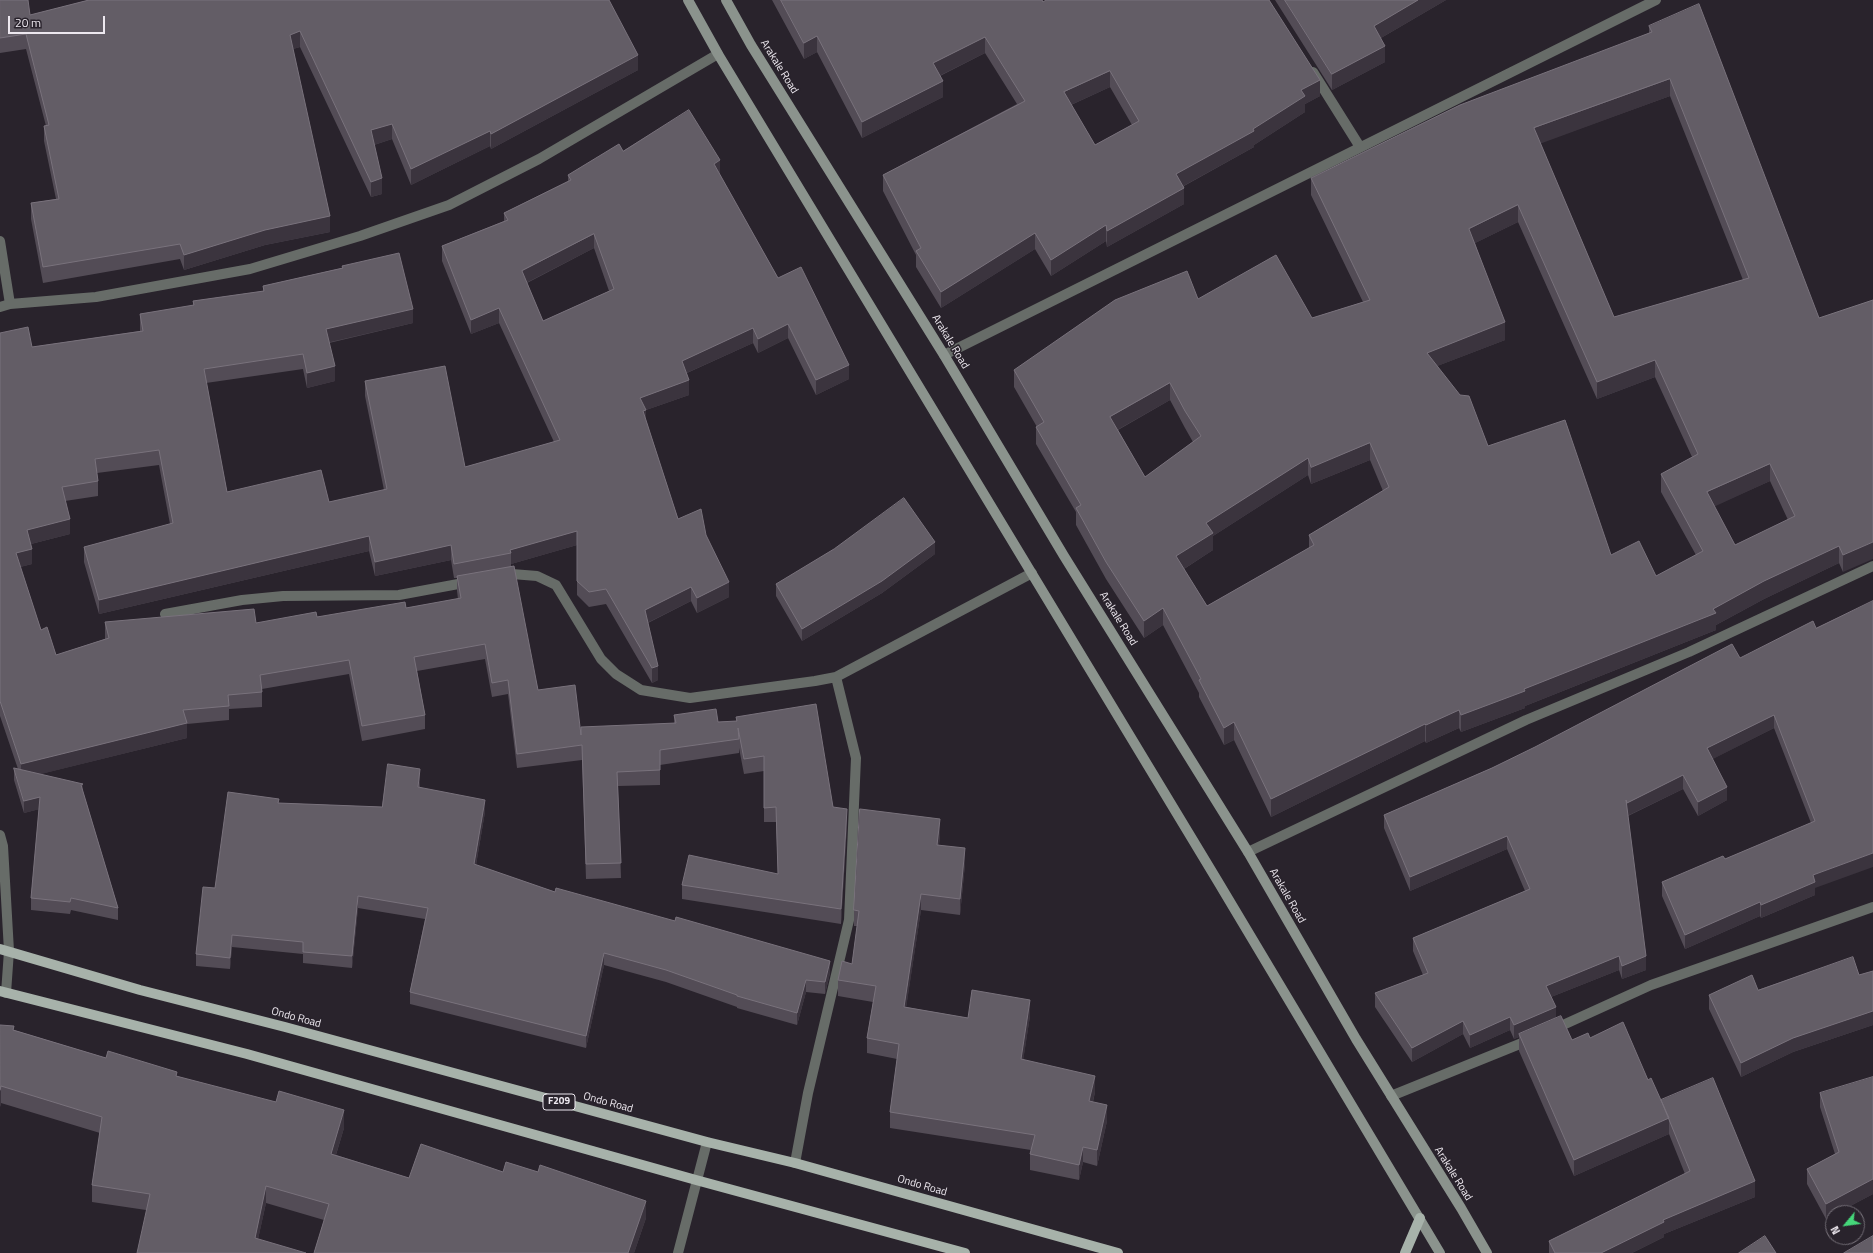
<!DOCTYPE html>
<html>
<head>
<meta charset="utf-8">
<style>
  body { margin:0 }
  #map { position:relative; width:1873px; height:1253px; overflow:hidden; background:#29232c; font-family:"Titillium Web",sans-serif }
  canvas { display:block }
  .north { position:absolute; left:1825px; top:1205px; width:40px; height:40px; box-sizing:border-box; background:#29232c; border:1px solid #77727a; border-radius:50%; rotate:241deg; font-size:11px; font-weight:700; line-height:16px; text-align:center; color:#ede8ef }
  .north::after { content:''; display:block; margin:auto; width:14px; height:18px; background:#45d77a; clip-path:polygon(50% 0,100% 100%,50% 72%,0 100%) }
  .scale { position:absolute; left:8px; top:16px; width:97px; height:18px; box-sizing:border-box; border:2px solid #ede8ef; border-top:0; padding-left:5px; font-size:12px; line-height:14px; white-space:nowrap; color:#ede8ef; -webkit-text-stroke:3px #29232c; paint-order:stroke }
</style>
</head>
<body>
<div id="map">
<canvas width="1873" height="1253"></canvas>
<div class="north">N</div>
<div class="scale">20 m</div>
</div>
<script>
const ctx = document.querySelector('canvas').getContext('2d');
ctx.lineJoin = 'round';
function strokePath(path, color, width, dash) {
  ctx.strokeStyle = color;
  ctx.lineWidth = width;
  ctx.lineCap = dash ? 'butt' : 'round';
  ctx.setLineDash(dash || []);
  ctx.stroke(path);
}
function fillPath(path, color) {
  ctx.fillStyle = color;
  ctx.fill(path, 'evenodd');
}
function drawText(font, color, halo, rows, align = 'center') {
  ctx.font = font + ' "Titillium Web",sans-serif';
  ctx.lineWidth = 3;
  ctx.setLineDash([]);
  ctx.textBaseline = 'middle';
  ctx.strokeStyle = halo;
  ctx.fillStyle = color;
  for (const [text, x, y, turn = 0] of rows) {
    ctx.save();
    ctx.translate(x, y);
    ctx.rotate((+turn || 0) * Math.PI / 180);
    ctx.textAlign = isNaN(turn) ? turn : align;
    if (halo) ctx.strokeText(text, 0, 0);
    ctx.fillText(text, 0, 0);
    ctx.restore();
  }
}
strokePath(new Path2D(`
  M1313 72 1360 147
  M0 241 10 304 96 297 250 269 360 236 449 205 539 159 718 54
  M0 307 10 304
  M944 355 1656 0
  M503 576 512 574 537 576 556 585 601 659 616 674 641 690 690 698 815 681 836 677 1032 573
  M165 614 242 600 283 596 399 595 469 582
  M0 835 3 846 9 951 6 993
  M1248 852 1526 720 1689 652 1873 566
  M1552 1030 1651 985 1873 907
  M1391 1096 1532 1039
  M795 1163 808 1093 849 920 856 758 836 677
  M678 1253 707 1142`), '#676c68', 10);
strokePath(new Path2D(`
  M688 0 718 54 1217 880 1440 1253
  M726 0 751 45 944 355 1064 556 1248 852 1356 1039 1461 1208 1487 1253`), '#8b938d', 10);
strokePath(new Path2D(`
  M0 949 140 990 285 1027 707 1142 795 1163 1118 1253
  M0 991 247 1054 696 1180 965 1253
  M1405 1253 1420 1218`), '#a7b2aa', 10);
fillPath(new Path2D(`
  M0 0 30 15 89 0 638 70 491 149 490 146 411 185 392 139 374 145 382 194 371 197 300 47 293 49 330 232 265 245 184 270 180 259 43 283 31 219V203L56 199 44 141V126H46L26 49 0 53Z
  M772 0H1042L1043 2 1320 96 1305 104V112L1254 145V147L1184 186V204L1107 247 1106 241 1051 276 1035 249 941 308 916 267V255L883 191V175L1017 104 985 53 940 76 943 97 862 138 817 52 804 59ZM1110 87 1132 125 1095 145 1071 105Z
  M1275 0H1446L1381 38 1385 62 1332 90Z
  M1649 26 1819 318 1873 300 1843 572 1839 563 1764 599 1716 625V630L1525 706V708L1461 732 1459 728 1426 743 1425 741 1271 817 1234 740 1224 745 1199 697V693L1163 625 1144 638 1106 579 1076 525V512L1036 444V427H1037L1014 387V370L1198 299 1312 318 1363 302 1311 195V178L1649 33ZM1670 96 1743 280 1614 317 1540 143ZM1518 222 1597 399 1655 377 1692 457 1661 474V492L1696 555 1656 576 1611 555 1488 446 1437 366 1505 340 1475 243ZM1170 400 1185 428 1193 442 1145 477 1118 430ZM1370 460 1383 491 1309 535V548L1207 606 1184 569 1213 550V536L1308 475 1311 484ZM1770 481 1788 520 1735 545 1714 506Z
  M623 151 720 175 778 278 849 379 816 395 788 338 758 353 753 343 687 373 689 395 646 410V420L678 519 706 535 729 597 697 613 691 601 648 623 658 680 652 683 606 604 589 607 577 595V545L511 564V567L538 690 581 732 674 723V715L718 722 736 721V717L833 807 847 824 841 924 682 899V885L778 874 776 822H764V771L744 774 739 748V753L660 765V785L618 786 621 878 586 879 582 760 517 768 508 694 492 697 485 659 417 671 425 715V729L362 741 349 674 262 689V707L229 709V720L187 724V738L40 774 83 792 118 908V920L71 910 70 914 31 910V898L39 809 24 813 14 780V768L18 769 0 716V333L32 347 140 331V314L193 306V301L263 291V286L342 268V266L413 323 329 343 335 381 307 388 303 369 206 383 227 492 329 502 384 490 365 396V381L465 467 554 442 499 323 471 334 442 261V246L504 221V213L568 181V175ZM594 248 609 291 543 321 527 283ZM159 465 170 524 84 547V562L99 614 369 551 375 576 451 560 454 578H457V591L458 599 406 608 256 623 105 622V639L56 655 41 630 20 567 32 564 31 544 70 534 65 501 98 496V481L97 473Z
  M935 554 882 593 802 641 776 596V584Z
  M1816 628 1815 895 1761 918 1760 916 1685 949 1662 896V882L1725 859 1811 823 1774 728 1712 759 1727 800 1698 816 1683 789 1628 816 1646 970 1622 979 1619 970 1551 997 1556 1019 1572 1040 1590 1038 1648 1080 1661 1100 1755 1197 1664 1234V1237L1632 1253H1549V1241L1685 1174 1669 1134 1574 1176 1519 1051V1037L1514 1039 1510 1030 1470 1048 1463 1034 1412 1062 1375 1007V993L1423 975 1413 951V938L1525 891 1507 849 1410 891 1384 828V815L1492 768 1740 658Z
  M420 781V788L485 812 476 865 555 892 830 973 825 994 806 992 797 1025 737 1008V1007L666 982 604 965 586 1048 410 1004V992L425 919 358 908 352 968 303 963V954L232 947 230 969 196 966V954L215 888 279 803 382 807Z
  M940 835 939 845 965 864 960 915 921 910 906 1007 968 1018 1030 1016 1023 1060 1095 1092 1093 1102 1107 1121 1097 1166 1083 1162 1079 1180 1030 1170V1154L1031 1150 890 1128V1112L897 1059 867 1053V1038L873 1002 838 996V980L852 964 857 926H854V910Z
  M1873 971V1025L1793 1052 1741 1077 1709 1009V995L1758 990 1859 975Z
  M0 1025 14 1030 106 1058 177 1076 344 1128 336 1155 409 1178 503 1172 646 1218 634 1253H314L324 1220 266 1203 258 1239 146 1210 92 1202V1185L100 1133 1 1103 0 1107Z
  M1820 1093 1873 1194 1837 1213H1833V1215L1826 1219 1807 1184V1169L1835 1154 1820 1107Z`), '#534c56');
fillPath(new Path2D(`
  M1418 0H1446L1374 42V26Z
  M300 31V47L290 50V35Z
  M817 36V52L804 59V43Z
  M985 37V53L933 79V63Z
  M1385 46V62L1332 90V74Z
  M638 55V70L491 149V134Z
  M1110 71V87L1064 108V92Z
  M1670 79V96L1534 146V128Z
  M1320 80V96L1305 104V112L1254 145V147L1176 190V174L1253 129 1301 90Z
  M943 81V97L862 138V122Z
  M392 124V139L371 146V130Z
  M490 131V146L411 185V169Z
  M720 160V175L714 164Z
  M382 178V194L371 197V182Z
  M1184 188V204L1107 247V231Z
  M1518 205V222L1469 246V229Z
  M330 216V232L265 245 184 270V255L265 230Z
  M1106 225V241L1051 276V260Z
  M1035 233V249L941 308V292Z
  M594 234V248L522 285V271Z
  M499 308V323L471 334V320Z
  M413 309V323L326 343V329Z
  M1505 322V340L1427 370V353Z
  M788 324V338L758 353V339Z
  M753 328V343L682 375V361Z
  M1655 360V377L1597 399V382Z
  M849 365V379L816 395V380Z
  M335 366V381L307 388V373Z
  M689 380V395L646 410V425L640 398Z
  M1170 383V400L1110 434V417Z
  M1370 443V460L1311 484V467Z
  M1308 458V475L1213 536V550L1176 574V556L1206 523Z
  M1770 464V481L1707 510V492Z
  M70 519V534L27 545V530Z
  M577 531V545L511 564V553L510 550Z
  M369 536V551L99 614V600Z
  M935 542V554L882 593 802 641V629Z
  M1873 542V559L1843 572V555Z
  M451 545V560L375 576V562Z
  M1839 546V563L1764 599 1716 625V630L1525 706V708L1461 732V715L1524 689 1713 609 1764 581Z
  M32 549V564L16 568V553Z
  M729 582V597L697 613V598Z
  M691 587V601L645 624V610Z
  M1163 608V625L1144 638V621Z
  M658 666V680L652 683V668Z
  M1459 710V728L1426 743V725Z
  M1774 715V728L1707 762V748Z
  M1234 722V740L1224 745V728Z
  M187 723V738L21 779V764Z
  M1425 724V741L1271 817V799Z
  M420 769V781L418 799V787Z
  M1683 775V789L1627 816V803Z
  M83 784V796L81 785Z
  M1727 787V800L1698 816V802Z
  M40 797V809L24 813V801Z
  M485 800V812L474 876V864Z
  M847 809V824L841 924V909Z
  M940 819V835L937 860V845Z
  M1507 836V849L1410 891V877Z
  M965 848V864L960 915V899Z
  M1873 853V867L1815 888V895L1761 918V905L1813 875Z
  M921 894V910L904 1022V1007Z
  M358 896V908L352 968V956Z
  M1760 902V916L1685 949V935Z
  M232 935V947L230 969V958Z
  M604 953V965L586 1048V1036Z
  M1619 956V970L1546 999V986Z
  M1646 956V970L1622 979V966Z
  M830 961V973L825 994V982Z
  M806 980V992L797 1025V1013Z
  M1030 1000V1016L1021 1075V1059Z
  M1556 1007V1021L1519 1034V1037L1514 1039V1025Z
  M1873 1011V1025L1793 1052 1741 1077V1063L1793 1038Z
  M1510 1017V1030L1470 1048V1035Z
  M1463 1021V1034L1412 1062V1048Z
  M1095 1076V1092L1089 1117V1101Z
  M1 1086V1103L0 1107V1090Z
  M1107 1105V1121L1097 1166V1150Z
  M344 1110V1128L331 1171V1154Z
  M1669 1118V1134L1574 1176V1160Z
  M1083 1147V1162L1079 1180V1165Z
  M1873 1179V1194L1837 1213H1833V1215L1826 1219V1204Z
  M1755 1181V1197L1664 1234V1237L1632 1253H1601L1663 1220Z
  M266 1186V1203L255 1253V1238Z
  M646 1201V1218L634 1253H628Z`), '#3b343e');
const building = new Path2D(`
  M0 0H28L30 15 89 0H609L638 55 491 134 490 131 411 169 392 124 371 130 382 178 371 182 300 31 290 35 330 216 265 230 184 255 180 244 43 267 31 203 59 199 44 126 49 125 26 34 0 38Z
  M781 0H1042L1043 2 1046 0H1269L1320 80 1301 90 1305 96 1253 129 1254 131 1176 174 1184 188 1107 231 1106 225 1051 260 1035 233 941 292 916 251 921 248 883 175 1025 101 985 37 933 63 943 81 862 122 817 36 804 43ZM1110 71 1139 121 1095 145 1064 92Z
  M1285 0H1418L1374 26 1385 46 1332 74Z
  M1699 4 1819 318 1873 300V542L1843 555 1839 546 1764 581 1713 609 1716 613 1524 689 1525 691 1461 715 1459 710 1426 725 1425 724 1271 799 1234 722 1224 728 1199 680 1201 679 1163 608 1144 621 1106 562 1076 508 1081 505 1036 427 1044 422 1014 370 1115 300 1187 271 1198 299 1276 255 1312 318 1370 300 1311 178 1460 105 1652 32 1649 26ZM1670 79 1749 278 1614 317 1534 128ZM1518 205 1597 382 1655 360 1698 454 1661 474 1703 551 1656 576 1639 541 1611 555 1565 420 1488 446 1469 396 1460 395 1427 353 1505 322 1469 229ZM1170 383 1185 411 1201 436 1145 477 1110 417ZM1370 443 1389 487 1309 535 1314 545 1207 606 1176 556 1213 533 1206 523 1308 458 1311 467ZM1770 464 1795 516 1735 545 1707 492Z
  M689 110 720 160 714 164 778 278 801 267 849 365 816 380 788 324 758 339 753 328 682 361 689 380 640 398 646 410 643 411 678 519 701 509 706 535 729 582 697 598 691 587 645 610 658 666 652 668 606 589 589 592 577 581V531L510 550 511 553 454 564 451 545 375 562 369 536 99 600 84 547 173 523 159 450 95 459 98 481 62 487 70 519 27 530 32 549 16 553 41 630 47 627 56 655 109 638 105 622 254 609 256 623 316 612 317 617 405 602 406 608 461 598 457 576 514 566 538 690 575 685 581 735V727L676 723 674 715 716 709 718 722 737 721 736 717 816 704 833 807 847 809 841 909 682 885 689 855 778 874 776 807 764 808V756L744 759 738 728 739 739 660 750V770L617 772 621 863 586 864 582 745 517 754 508 680 492 683 485 644 414 657 425 715 362 726 349 660 260 675 262 692 228 695 229 706 183 710 187 723 21 764 0 701V333L28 327 32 347 143 331 140 314 194 305 193 301 264 291 263 286 343 268 342 266 399 253 413 309 326 329 335 366 307 373 303 354 204 369 227 492 321 470 329 502 387 489 365 381 445 366 465 467 560 440 499 308 471 320 442 246 508 220 504 213 571 180 568 175 619 144 623 151ZM594 234 614 289 543 321 522 271Z
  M904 498 935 542 882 581 802 629 776 584 834 549Z
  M1873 601V853L1813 875 1815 882 1761 905 1760 902 1685 935 1662 882 1723 856 1725 859 1815 821 1774 715 1707 748 1727 787 1698 802 1683 775 1627 803 1626 800 1646 956 1622 966 1619 956 1546 986 1556 1007 1514 1025 1510 1017 1470 1035 1463 1021 1412 1048 1375 993 1428 973 1413 938 1530 889 1507 836 1410 877 1384 815 1492 768 1535 747 1732 644 1740 658 1813 621 1816 628Z
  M388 764 420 769 418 787 485 800 474 864 555 892 556 888 675 921 676 917 830 961 825 982 806 980 797 1013 737 996V995L666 970 604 953 586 1036 410 992 428 908 358 896 352 956 303 952V942L232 935 230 958 196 954 203 887 215 888 228 792 279 799 278 803 382 807Z
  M14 768 83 784 81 785 118 908 71 898 70 902 31 898 40 797 24 801Z
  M860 809 940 819 937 845 965 848 960 899 921 894 904 1007 968 1018 972 990 1030 1000 1021 1059 1095 1076 1089 1101 1107 1105 1097 1150 1083 1147 1079 1165 1030 1154 1035 1135 890 1112 899 1044 867 1038 876 986 838 980 842 961 852 964 859 911 854 910Z
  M1853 957 1859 975 1873 971V1011L1793 1038 1741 1063 1709 995 1752 975 1758 990Z
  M1561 1016 1572 1040 1588 1033 1590 1038 1623 1022 1648 1080 1651 1078 1669 1118 1574 1160 1519 1034Z
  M0 1025 14 1026 13 1030 106 1058 108 1051 177 1072 176 1076 276 1102 279 1091 344 1110 331 1154 409 1178 421 1144 503 1172 506 1162 538 1172 540 1165 646 1201 628 1253H314L329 1204 266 1186 255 1238 306 1253H137L150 1194 92 1185 102 1117 1 1086 0 1090Z
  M1873 1077V1179L1826 1204 1807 1169 1839 1152 1820 1093Z
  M1713 1078 1755 1181 1663 1220 1664 1222 1601 1253H1555L1549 1241 1690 1171 1661 1100Z
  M1765 1236 1776 1253H1739Z
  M1873 1236V1253H1844Z`);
fillPath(building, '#635d66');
strokePath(building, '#79727c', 1);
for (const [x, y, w] of [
  [559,1102,32]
]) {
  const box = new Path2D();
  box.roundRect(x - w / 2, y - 8, w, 16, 3);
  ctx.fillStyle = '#29232c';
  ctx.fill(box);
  strokePath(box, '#ede8ef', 1);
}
drawText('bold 10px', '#ede8ef', null, [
  ["F209",559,1102]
]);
drawText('11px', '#ede8ef', '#29232c', [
  ["Arakale Road",779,67,58],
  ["Arakale Road",950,342,59],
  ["Arakale Road",1118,619,58],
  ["Arakale Road",1287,896,60],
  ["Ondo Road",296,1018,15],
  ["Ondo Road",608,1103,15],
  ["Arakale Road",1453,1174,58],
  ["Ondo Road",922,1186,16]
]);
</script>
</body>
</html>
